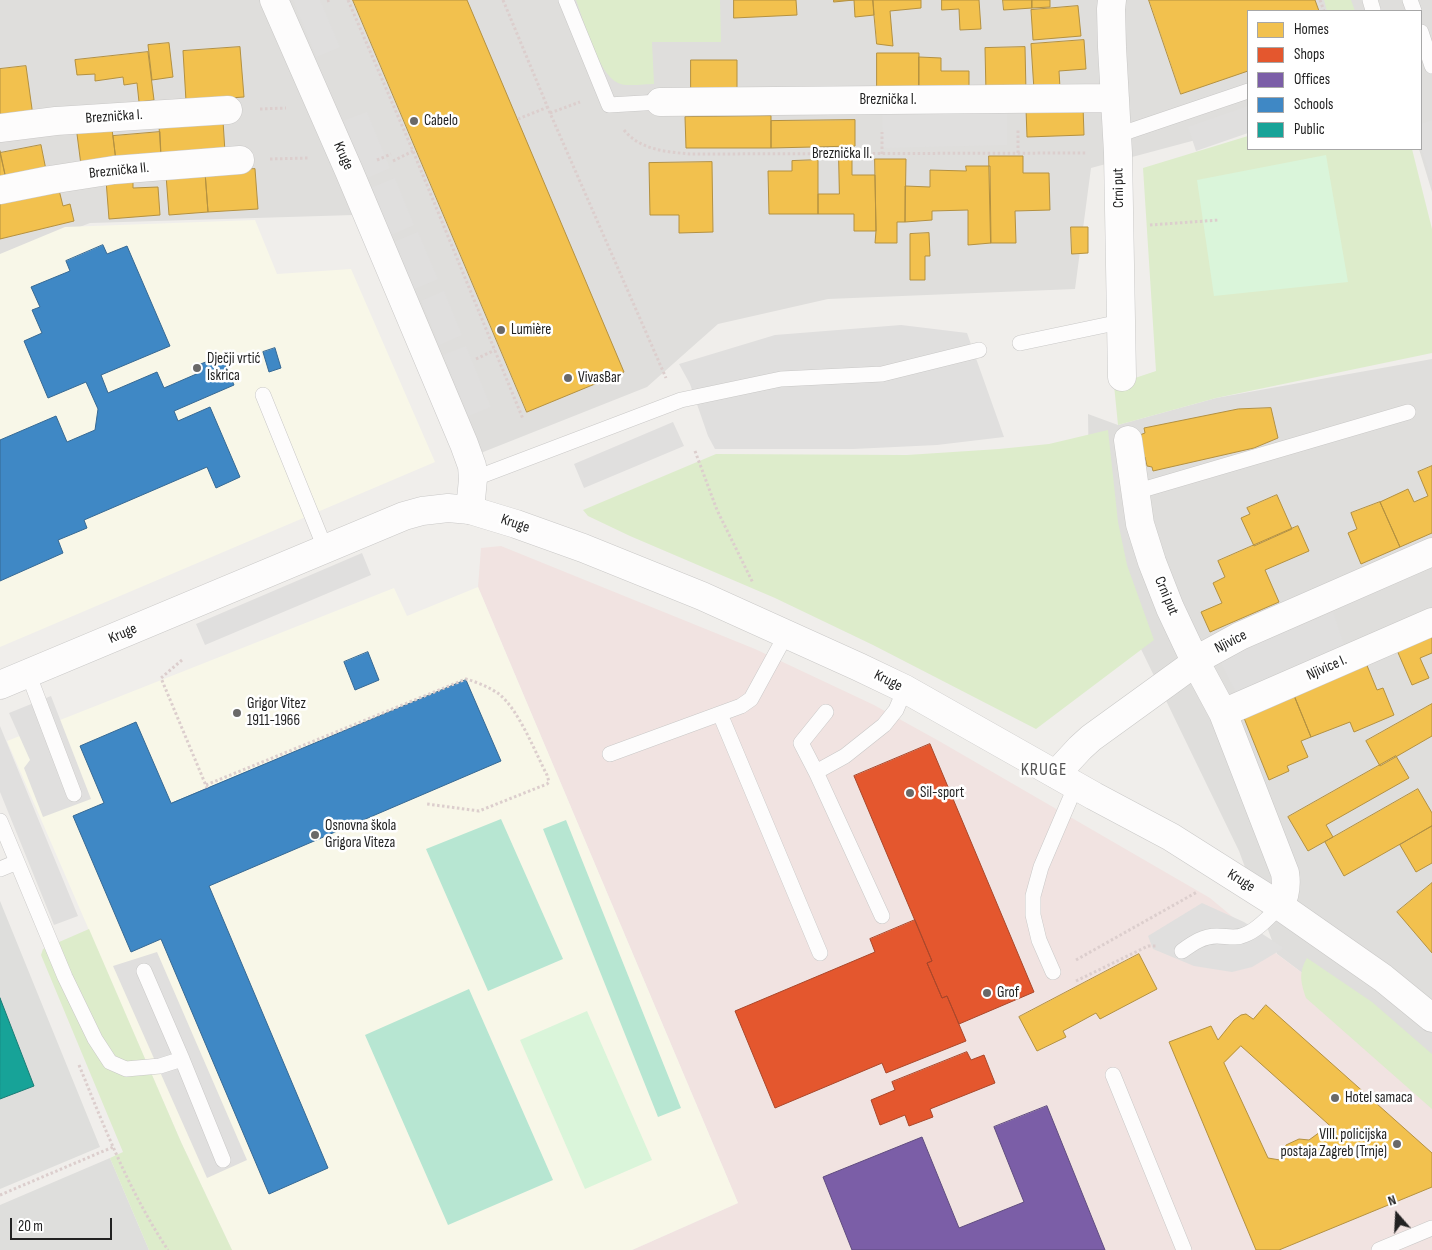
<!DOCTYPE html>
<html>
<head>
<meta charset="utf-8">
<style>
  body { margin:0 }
  #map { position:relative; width:1432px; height:1250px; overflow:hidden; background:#f0eeeb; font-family:"Sofia Sans Condensed",sans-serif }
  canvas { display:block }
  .legend { position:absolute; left:1247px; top:10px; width:175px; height:140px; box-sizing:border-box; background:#fff; border:1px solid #a7a7a7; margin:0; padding:6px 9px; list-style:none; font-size:15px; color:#222 }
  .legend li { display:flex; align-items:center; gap:10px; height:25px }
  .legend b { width:25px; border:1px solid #a7a7a7 }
  .north { position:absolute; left:1372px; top:1190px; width:50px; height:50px; -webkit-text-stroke:4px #fff; paint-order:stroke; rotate:341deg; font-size:14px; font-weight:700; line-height:20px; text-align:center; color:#222 }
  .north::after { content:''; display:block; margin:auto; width:18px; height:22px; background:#222; clip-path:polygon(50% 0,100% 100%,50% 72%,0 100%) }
  .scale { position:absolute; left:10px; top:1218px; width:102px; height:22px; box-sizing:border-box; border:2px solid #222; border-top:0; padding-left:6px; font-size:15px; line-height:18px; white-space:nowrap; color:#222; -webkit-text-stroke:4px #fff; paint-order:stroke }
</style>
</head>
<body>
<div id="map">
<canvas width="1432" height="1250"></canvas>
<ul class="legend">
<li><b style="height:14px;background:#f2c14e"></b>Homes</li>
<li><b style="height:14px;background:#e4572e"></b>Shops</li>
<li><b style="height:14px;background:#7b5ea7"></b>Offices</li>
<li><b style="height:14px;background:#3f88c5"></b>Schools</li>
<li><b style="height:14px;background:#17a398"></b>Public</li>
</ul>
<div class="north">N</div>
<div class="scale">20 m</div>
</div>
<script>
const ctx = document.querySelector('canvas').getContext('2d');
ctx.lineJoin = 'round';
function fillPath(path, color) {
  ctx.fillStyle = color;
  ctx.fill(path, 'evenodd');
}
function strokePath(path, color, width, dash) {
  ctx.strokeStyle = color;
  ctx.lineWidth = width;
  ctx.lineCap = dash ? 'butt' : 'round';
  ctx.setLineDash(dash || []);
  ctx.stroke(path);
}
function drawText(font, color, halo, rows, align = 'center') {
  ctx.font = font + ' "Sofia Sans Condensed",sans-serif';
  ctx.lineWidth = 5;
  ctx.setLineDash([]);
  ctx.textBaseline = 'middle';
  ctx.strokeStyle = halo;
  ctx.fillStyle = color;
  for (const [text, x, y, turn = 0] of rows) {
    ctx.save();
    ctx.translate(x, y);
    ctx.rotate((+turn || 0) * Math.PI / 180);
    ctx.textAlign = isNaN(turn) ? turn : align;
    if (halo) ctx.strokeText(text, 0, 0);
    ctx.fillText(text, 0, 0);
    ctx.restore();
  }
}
fillPath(new Path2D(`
  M0 0H1432V192L1419 149H1421V11H1248V126L1091 168 1075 289 828 299 718 324 647 387 458 462 354 215 90 223 0 258Z
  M1432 359V1070L1277 954 1239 851 1090 544 1088 414 1118 425 1216 398Z`), '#dfdedc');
fillPath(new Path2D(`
  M501 546 755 649 874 705 939 741 1210 898 1277 954 1432 1070V1250H632L738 1203 478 587 481 548Z`), '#f1e3e1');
fillPath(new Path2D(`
  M255 220 277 274 351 269 435 462 0 647V254L65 227Z
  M478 587 738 1203 632 1250H232L181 1142 7 741 394 588 407 616Z`), '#f8f7e8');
fillPath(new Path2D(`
  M0 901 100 1147 0 1189Z
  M110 1158 149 1250H0V1205Z`), '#dededc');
fillPath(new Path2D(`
  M576 0H720L721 42H652L654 84C645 84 625 87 618 83 598 74 584 21 576 0Z
  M1324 0H1351L1355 11H1327Z
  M1248 136V149H1412L1432 229V353L1216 398 1118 425 1114 385 1156 371 1143 168Z
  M1108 430 1118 522 1127 565 1154 640 1036 729 873 645 775 598 630 536 588 516 583 510 716 454 907 455 999 449 1049 444Z
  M89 929 181 1142 232 1250H149L110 1158 123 1152 41 955 43 949Z
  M1307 958 1372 1002 1432 1054V1109L1306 998C1301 983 1298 973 1307 958Z`), '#ddeccb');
fillPath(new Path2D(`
  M1326 155 1348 282 1214 296 1197 180Z
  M587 1011 652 1160 585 1189 520 1040Z`), '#daf5da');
fillPath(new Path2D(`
  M501 819 563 959 488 991 426 849Z
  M566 820 681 1108 658 1117 543 829Z
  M469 989 553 1180 448 1225 365 1035Z`), '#b7e6d2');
fillPath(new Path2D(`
  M293 0H320L340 47 316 57Z
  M1007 106V145L883 148 882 108Z
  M1248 106V133L1196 151 1188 127Z
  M367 112 390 168 367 178 343 121Z
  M1432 120V183L1421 147V124Z
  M395 178 414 225 391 235 371 188Z
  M418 232 438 279 414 289 394 242Z
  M444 291 462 335 439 345 421 301Z
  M901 325 967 333 1004 437 937 445 853 449H715L708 436 690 384 679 364 775 335Z
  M466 346 491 407 468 416 443 355Z
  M673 422 684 446 584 488 574 464Z
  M362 553 371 575 205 645 196 624Z
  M1333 612 1346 650 1238 696 1219 660Z
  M51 696 91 799 43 817 24 768 30 760 9 713Z
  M0 726 78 916 54 925 0 792Z
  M1202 903 1244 922 1284 948 1252 967 1232 972 1194 966 1153 949 1148 936Z
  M157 952 247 1160 207 1178 113 966Z`), '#e0dfde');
const homes = new Path2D(`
  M353 0H467L624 372 527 412Z
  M734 0H796L797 15 734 18Z
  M834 0H873L874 15 855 17 854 0 834 2Z
  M873 0H921V8L890 11 893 46 877 44Z
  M942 0H979L981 29 960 30 959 9 942 10Z
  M1003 0H1032V8L1004 10Z
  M1032 0H1050V7L1032 8Z
  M1149 0H1315L1319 11H1248V71L1181 94Z
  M1078 6 1081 36 1033 40 1031 10Z
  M1084 40 1086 69 1059 71 1060 88 1034 90 1031 44Z
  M169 43 173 77 152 80 148 45Z
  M240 47 244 97 186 101 183 51Z
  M1025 47 1026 92 986 93 985 48Z
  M148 52 154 100 139 102 137 83 124 85 123 77 95 81V74L77 75 75 60Z
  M877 53H919V94L877 93Z
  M919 57 941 58V71H969V94H919Z
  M691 60H737V93H691Z
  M26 66 33 116 0 121V69Z
  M1083 106 1084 135 1027 137 1026 109Z
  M771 116V148H686L685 117Z
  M855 120V146L771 148V121Z
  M223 121 225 152 161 157 159 126Z
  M112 129 116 161 81 165 77 134Z
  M160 132 161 157 116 161 113 136Z
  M41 145 46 170 6 179 0 153Z
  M0 151 6 179 0 180Z
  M989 156H1023V173H1049L1050 210 1015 211 1016 243H991Z
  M839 159H852V175H875L876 231H854V214H818V194H839Z
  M875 159H906L905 222H897V243H875L876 231Z
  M818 160V214H769L768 171H792V161Z
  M712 162 713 232 679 233V215H650L649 163Z
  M966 166H990L991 243 968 245V210L932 211V220L905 222V186L930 187V170L966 171Z
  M255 169 258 209 208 212 205 172Z
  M205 172 208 212 169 215 166 175Z
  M133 178V188L158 187 160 215 109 219 106 180Z
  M58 186 63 206 70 204 74 221 0 239V201Z
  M1071 227H1088V253L1072 254Z
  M929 233 930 256H925V280H910V234Z
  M1271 408 1278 438 1254 448 1153 471 1152 467 1147 466 1145 457H1142L1137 436 1145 433 1144 428 1238 409Z
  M1432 466V533L1400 547 1380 502 1408 489 1414 502 1428 496 1418 472Z
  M1277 495 1292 529 1254 546 1241 518 1250 514 1247 508Z
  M1380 502 1400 547 1361 564 1348 533 1357 529 1351 513Z
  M1298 526 1309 551 1265 570 1279 602 1210 632 1201 612 1222 603 1213 583 1225 577 1218 561Z
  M1432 635V653L1420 658 1429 678 1412 685 1396 648Z
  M1366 663 1377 690 1383 688 1394 715 1354 732 1350 722 1311 737 1293 693Z
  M1293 693 1311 737 1301 741 1308 757 1287 766 1289 771 1269 780 1242 713Z
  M1432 704V736L1380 766 1366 741Z
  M1396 756 1409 778 1326 825 1333 837 1308 851 1288 817Z
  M1418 789 1432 813V826L1344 876 1325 842Z
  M1432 826V863L1416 872 1400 845Z
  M1432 883V953L1397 912Z
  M1139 954 1157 989 1100 1019 1096 1013 1063 1031 1066 1037 1037 1051 1019 1017Z
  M1266 1005 1432 1153V1187L1279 1250H1256L1169 1042 1211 1026 1218 1040 1234 1020 1241 1015 1246 1014 1253 1019ZM1241 1046 1337 1132 1330 1139 1326 1134 1320 1132 1309 1140 1299 1139 1286 1145 1282 1152 1280 1160 1268 1158 1224 1063Z`);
fillPath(homes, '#f2c14e');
strokePath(homes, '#b49141', 1);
const shops = new Path2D(`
  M930 744 1034 992 959 1024 947 996 942 998 927 963 932 961 854 776Z
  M915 920 932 961 927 963 942 998 947 996 966 1041 886 1073 882 1063 775 1108 735 1011 875 952 870 939Z
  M967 1052 971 1060 984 1055 995 1083 930 1109 933 1117 909 1126 905 1115 880 1125 871 1100 895 1090 892 1082Z`);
fillPath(shops, '#e4572e');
strokePath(shops, '#aa472a', 1);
const offices = new Path2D(`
  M1047 1106 1105 1250H852L823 1177 922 1137 959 1228 1024 1202 994 1127Z`);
fillPath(offices, '#7b5ea7');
strokePath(offices, '#604c7f', 1);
const schools = new Path2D(`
  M103 245 107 254 127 246 170 346 101 375 108 393 157 372 164 388 201 372 198 365 221 356 234 385 174 411 178 421 210 407 240 477 216 488 207 467 84 520 87 528 58 540 63 553 0 581V440L56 416 67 442 95 430 98 409 86 382 48 398 24 341 42 333 32 310 40 307 31 287 70 271 66 261Z
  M275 348 281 368 269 372 263 352Z
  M368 652 379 680 355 690 344 662Z
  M466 680 501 761 209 886 328 1168 269 1194 161 939 131 952 73 816 104 803 80 746 136 722 171 803Z`);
fillPath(schools, '#3f88c5');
strokePath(schools, '#366994', 1);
const public = new Path2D(`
  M0 998 34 1086 0 1099Z`);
fillPath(public, '#17a398');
strokePath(public, '#1a7c75', 1);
const service = new Path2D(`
  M566 0 609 105 660 102
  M1370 0 1373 10
  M1410 0 1414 11
  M1421 32 1432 66
  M1118 135 1248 91
  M1020 343 1120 322
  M263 395 325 548
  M473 479 681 400 781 379 882 374 979 350
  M1135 492 1408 412
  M28 673 74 794
  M720 714 820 953
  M610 754 741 706 751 699 787 633
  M816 772 801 743 826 712
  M0 821 65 977 95 1039 110 1062 126 1069 160 1066 182 1059 144 971
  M0 869 17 862
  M882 916 816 772 845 756 884 725 896 710 905 689
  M1182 951C1193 943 1203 936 1217 936 1226 936 1236 939 1244 935 1257 931 1271 915 1280 906
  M1053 972 1039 940 1033 915V896L1041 867 1076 785
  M182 1059 223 1160
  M1113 1075 1184 1250
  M1379 1250 1432 1228`);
const minor = new Path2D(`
  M274 0 349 171 464 444 472 466 473 479 470 510
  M1112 0 1111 9 1112 47 1118 153 1122 377
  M660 102 1115 98
  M0 128 56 121 228 110
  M0 190 50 180 114 170 240 160
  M1128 440 1140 524 1152 562 1170 608 1195 661 1223 713 1285 873C1287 885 1286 894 1280 906
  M1223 713 1432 622
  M1056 774 1080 748 1091 738 1207 654 1240 636 1432 552`);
const tertiary = new Path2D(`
  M0 685 404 516 422 511 448 508 470 510 516 524 583 548 702 596 859 667 905 689 1094 796 1171 837 1280 906 1383 978 1432 1018`);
strokePath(service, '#c9c8c7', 16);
strokePath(minor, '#c9c8c7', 29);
strokePath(tertiary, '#c9c8c7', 29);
strokePath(new Path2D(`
  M348 0 413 151 523 419
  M503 0 550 113 666 378
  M1320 0 1324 11
  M327 1 331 0
  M260 109 286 108
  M550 113 580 102
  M518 119 548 107
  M624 130C640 150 667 152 690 154L1086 153
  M1018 153V129
  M882 154V132
  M270 159 309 158
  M377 160 391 154
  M393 161 413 151
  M1150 225 1219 220
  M476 359 495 350
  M695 451 717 510 753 583
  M182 660 161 678 207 788
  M206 785 466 679C477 682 489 687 499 694 519 710 535 752 547 775L549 782 547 784 479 811 427 804
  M1076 960 1197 892
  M1076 981 1148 946H1157
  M79 1065C105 1129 130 1193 168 1250
  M0 1195 113 1147`), '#dccecd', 3, [2.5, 2.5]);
strokePath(service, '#fdfcfc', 15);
strokePath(minor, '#fdfcfc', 28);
strokePath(tertiary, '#fdfcfc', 28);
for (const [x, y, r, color] of [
  [414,121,5,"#6a6968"],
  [501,330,5,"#6a6968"],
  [197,368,5,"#6a6968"],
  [568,378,5,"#6a6968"],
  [237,713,5,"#6a6968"],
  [910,793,5,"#6a6968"],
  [315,835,5,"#6a6968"],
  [987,993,5,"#6a6968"],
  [1335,1098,5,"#6a6968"],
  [1397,1144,5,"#6a6968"]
]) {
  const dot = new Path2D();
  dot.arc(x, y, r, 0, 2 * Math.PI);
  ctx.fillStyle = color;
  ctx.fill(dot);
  strokePath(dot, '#fff', 2);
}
drawText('15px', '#222', '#fff', [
  ["Breznička I.",888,100],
  ["Breznička I.",114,117,-4],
  ["Breznička II.",842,154],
  ["Kruge",343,156,66],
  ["Breznička II.",119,171,-6],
  ["Crni put",1119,188,-91],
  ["Kruge",515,524,19],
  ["Crni put",1166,596,67],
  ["Kruge",123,634,-23],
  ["Njivice",1231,642,-27],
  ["Njivice I.",1327,668,-24],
  ["Kruge",888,681,27],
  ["Kruge",1241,881,32]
]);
drawText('15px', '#222', '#fff', [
  ["Cabelo",424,121],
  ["Lumière",511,330],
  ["Dječji vrtić",207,359],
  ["Iskrica",207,376],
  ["VivasBar",578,378],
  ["Grigor Vitez",247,704],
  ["1911-1966",247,721],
  ["Sil-sport",920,793],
  ["Osnovna škola",325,826],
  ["Grigora Viteza",325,843],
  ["Grof",997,993],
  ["Hotel samaca",1345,1098],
  ["VIII. policijska",1387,1135,"right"],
  ["postaja Zagreb (Trnje)",1387,1152,"right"]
], 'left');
ctx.letterSpacing = '1px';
drawText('18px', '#555', '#fff', [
  ["KRUGE",1044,770]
]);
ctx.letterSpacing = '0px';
</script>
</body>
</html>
